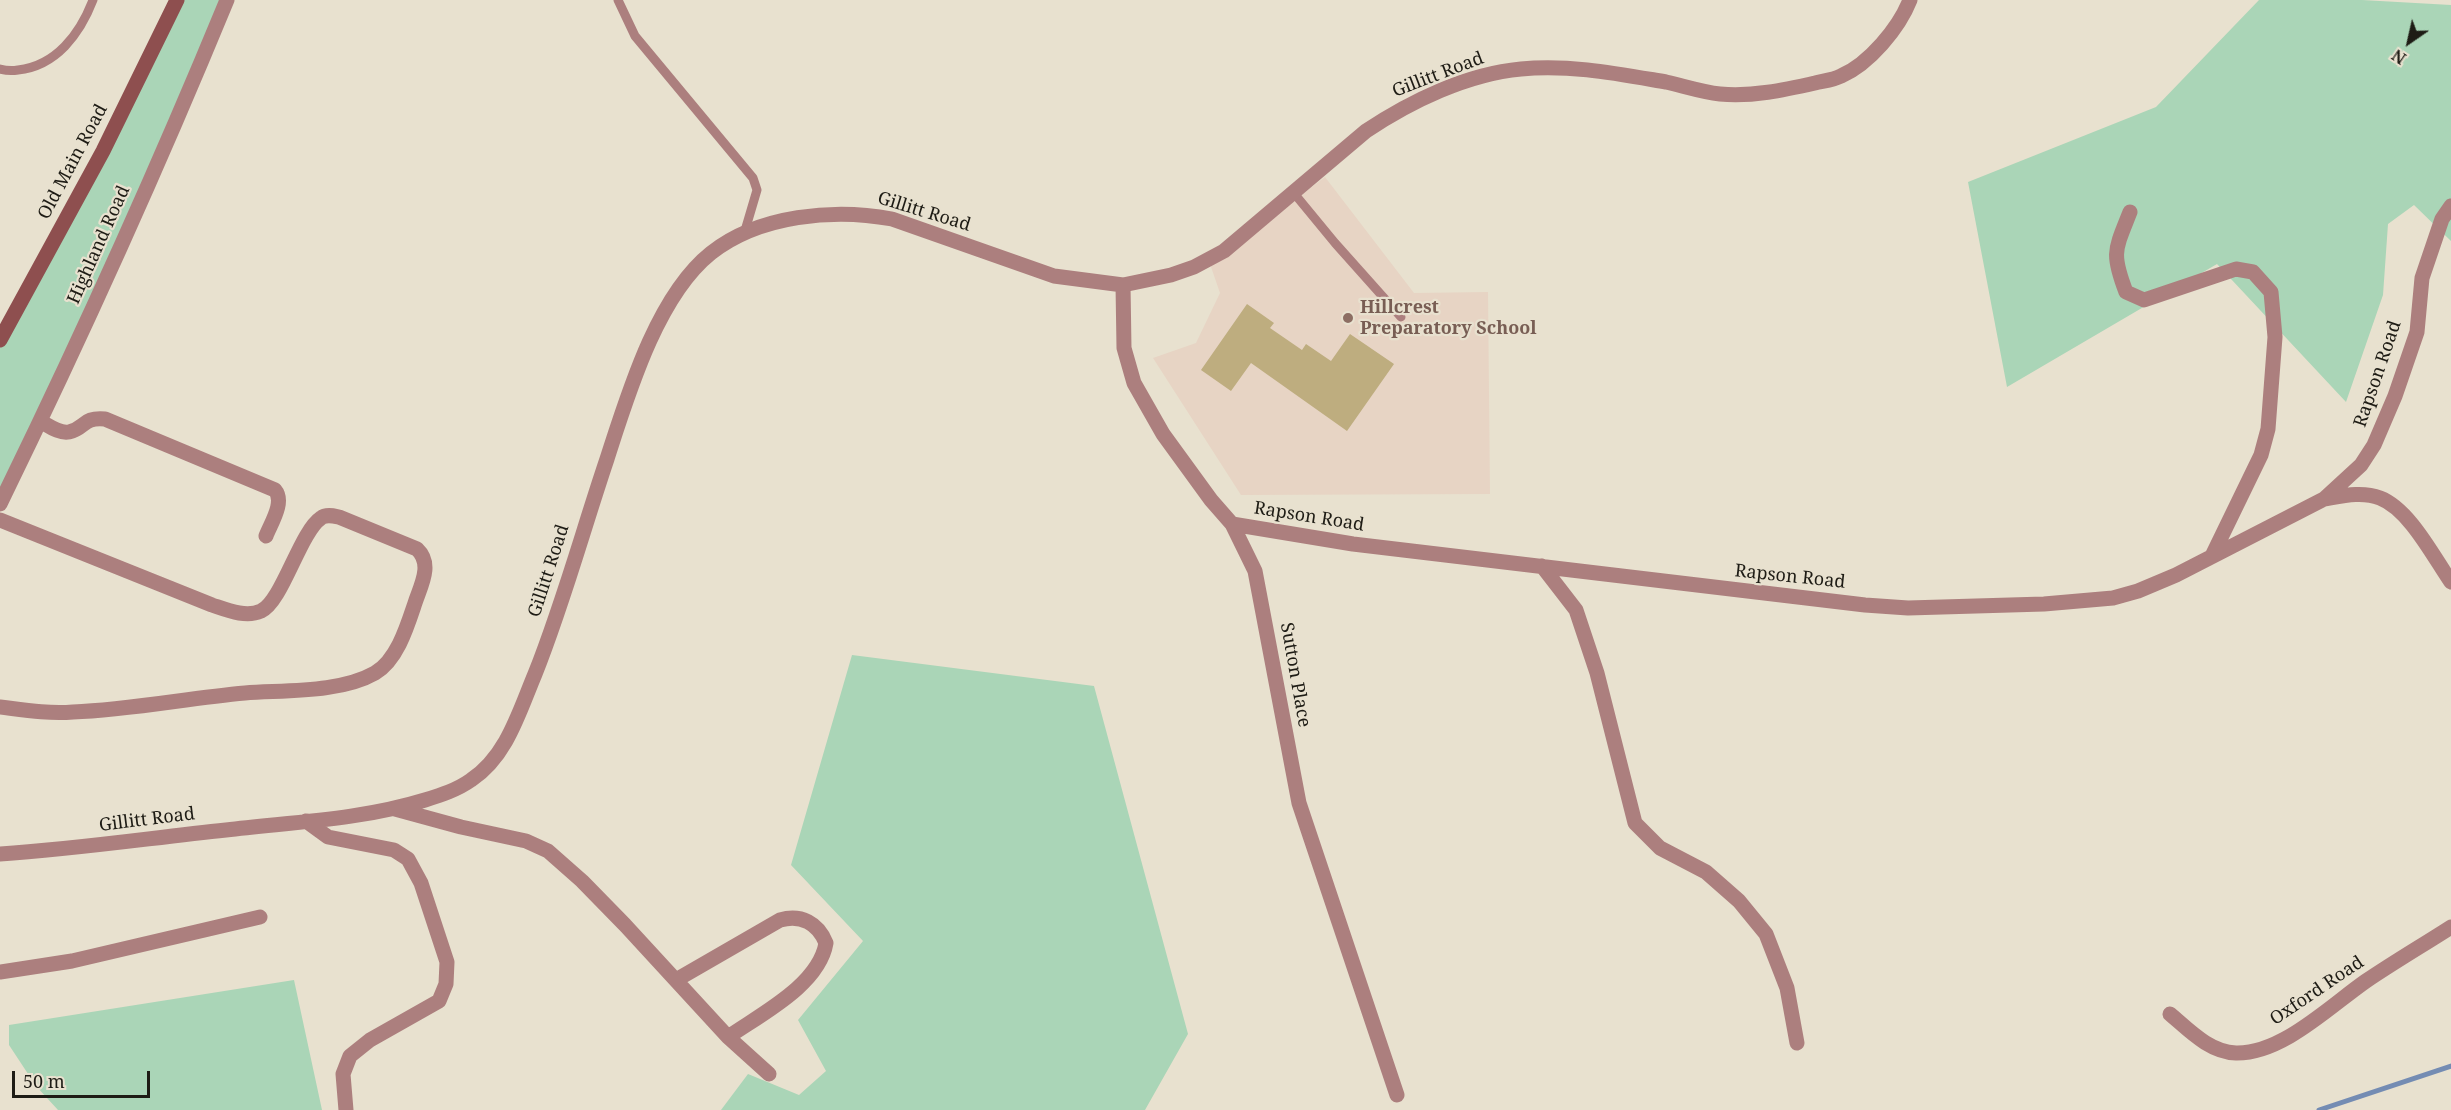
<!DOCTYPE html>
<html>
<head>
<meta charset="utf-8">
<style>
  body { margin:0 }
  #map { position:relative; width:2451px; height:1110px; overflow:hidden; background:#e8e1cf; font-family:"Noto Serif",serif }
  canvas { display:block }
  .north { position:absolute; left:2379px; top:12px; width:60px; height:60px; -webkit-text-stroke:4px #e8e1cf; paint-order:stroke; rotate:214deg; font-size:16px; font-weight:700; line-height:24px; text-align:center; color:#1e1c15 }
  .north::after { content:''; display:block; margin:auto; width:21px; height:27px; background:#1e1c15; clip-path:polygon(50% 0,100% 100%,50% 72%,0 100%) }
  .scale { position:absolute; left:12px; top:1071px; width:138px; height:27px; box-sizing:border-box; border:3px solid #1e1c15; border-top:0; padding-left:8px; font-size:18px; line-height:21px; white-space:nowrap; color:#1e1c15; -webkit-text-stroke:4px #e8e1cf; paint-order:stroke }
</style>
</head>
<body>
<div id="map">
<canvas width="2451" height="1110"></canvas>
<div class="north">N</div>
<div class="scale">50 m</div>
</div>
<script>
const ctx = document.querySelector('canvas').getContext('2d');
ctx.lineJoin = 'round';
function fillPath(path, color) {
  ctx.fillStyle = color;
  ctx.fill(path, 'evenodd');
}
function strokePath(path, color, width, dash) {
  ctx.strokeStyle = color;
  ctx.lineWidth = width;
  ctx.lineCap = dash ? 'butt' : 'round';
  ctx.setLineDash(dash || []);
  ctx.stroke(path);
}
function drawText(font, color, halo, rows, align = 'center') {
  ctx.font = font + ' "Noto Serif",serif';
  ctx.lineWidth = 4.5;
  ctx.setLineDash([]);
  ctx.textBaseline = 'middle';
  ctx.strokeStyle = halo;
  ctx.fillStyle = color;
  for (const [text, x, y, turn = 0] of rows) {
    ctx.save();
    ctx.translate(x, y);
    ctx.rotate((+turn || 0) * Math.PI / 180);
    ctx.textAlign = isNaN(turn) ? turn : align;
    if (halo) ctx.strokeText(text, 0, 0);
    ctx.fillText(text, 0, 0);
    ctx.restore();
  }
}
fillPath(new Path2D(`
  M1325 177 1414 293 1488 292 1490 494 1241 495 1153 358 1196 343 1220 293 1210 264Z`), '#e7d4c4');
fillPath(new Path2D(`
  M177 0H227L0 504V340Z
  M2259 0H2362L2451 5V241L2414 205 2388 224 2383 295 2346 402 2217 264 2007 387 1968 182 2156 107Z
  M852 655 1094 686 1188 1034 1145 1110H721L748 1074 799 1095 826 1071 798 1020 863 941 791 865Z
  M294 980 322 1110H58L36 1086 9 1045V1025Z`), '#aad5b7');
strokePath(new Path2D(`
  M2319 1110 2451 1066`), '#748cb3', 5);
fillPath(new Path2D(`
  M1247 304 1274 323 1270 328 1302 350 1306 344 1331 361 1350 334 1394 364 1347 431 1251 363 1231 391 1201 370Z`), '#bead7f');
strokePath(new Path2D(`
  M618 0 635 36 753 178 757 190 744 234
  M0 69C7 71 12 71 18 70 56 66 80 34 93 0
  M1293 192 1335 243 1401 317`), '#ac7f7e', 9);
strokePath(new Path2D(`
  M2130 212C2115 250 2111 253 2126 292L2144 300 2236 269 2253 272 2271 292 2275 337 2268 429 2261 455 2212 556
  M1123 285 1124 348 1134 383 1163 434 1211 500 1232 524 1255 571 1299 803 1397 1095
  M40 421C48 425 59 434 69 432 86 428 82 417 105 419L275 490C285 502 271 523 266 536
  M2324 499C2342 496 2362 491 2380 498 2409 509 2433 556 2451 582
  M0 504C81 338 157 170 227 0
  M0 520 212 605C227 610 246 618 261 611 282 602 300 532 321 518 326 514 334 516 339 517L417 549C433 564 421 585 415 603 407 627 397 660 375 673 340 693 285 690 245 693 188 698 130 710 73 712 48 714 24 710 0 707
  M1232 524 1353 544 1865 605 1908 608 2044 604 2113 598 2138 591 2176 575 2324 499 2361 465 2374 445 2395 396 2417 332 2422 278 2442 219 2451 206
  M1542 566 1576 610 1597 673 1635 823 1660 848 1706 872 1739 901 1766 934 1787 988 1797 1043
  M395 809 461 827 526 841 548 851 582 881 625 925 728 1037 769 1074
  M306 821 328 837 394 850 408 859 421 883 447 962 446 984 439 1001 370 1040 350 1056 343 1074 346 1110
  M0 854C76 849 150 838 226 830 293 822 360 820 425 800 441 795 457 790 471 780 507 756 519 712 535 674 563 604 583 530 607 459 628 394 657 296 711 253 759 215 834 208 892 219L1054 276 1123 285 1171 275 1194 267 1224 251 1366 131C1411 101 1467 74 1521 69 1569 64 1619 74 1666 82 1684 86 1702 92 1720 94 1752 97 1784 90 1815 83 1823 81 1833 80 1841 76 1869 64 1899 28 1910 0
  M0 972 72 961 260 917
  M676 980 780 920C801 914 818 923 826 943 819 985 761 1014 728 1037
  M2170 1014C2189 1030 2209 1052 2236 1053 2282 1054 2330 1006 2366 981 2394 962 2423 945 2451 927`), '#ac7f7e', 15);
strokePath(new Path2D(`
  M0 340 103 151 177 0`), '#8e4f4f', 15);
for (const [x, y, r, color] of [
  [1348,318,6,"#8d6e63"]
]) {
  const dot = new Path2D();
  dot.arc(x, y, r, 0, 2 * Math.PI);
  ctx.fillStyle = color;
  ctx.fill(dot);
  strokePath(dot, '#e8e1cf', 2);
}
drawText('18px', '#1e1c15', '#e8e1cf', [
  ["Gillitt Road",1438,75,-21],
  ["Old Main Road",73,162,-62],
  ["Gillitt Road",924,212,17],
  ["Highland Road",99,245,-66],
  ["Rapson Road",2378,374,-71],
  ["Rapson Road",1309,517,9],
  ["Gillitt Road",549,571,-72],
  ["Rapson Road",1790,577,6],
  ["Sutton Place",1295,675,80],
  ["Gillitt Road",147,820,-7],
  ["Oxford Road",2317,991,-34]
]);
drawText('bold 18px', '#785e54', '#e8e1cf', [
  ["Hillcrest",1360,308],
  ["Preparatory School",1360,329]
], 'left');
</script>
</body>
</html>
